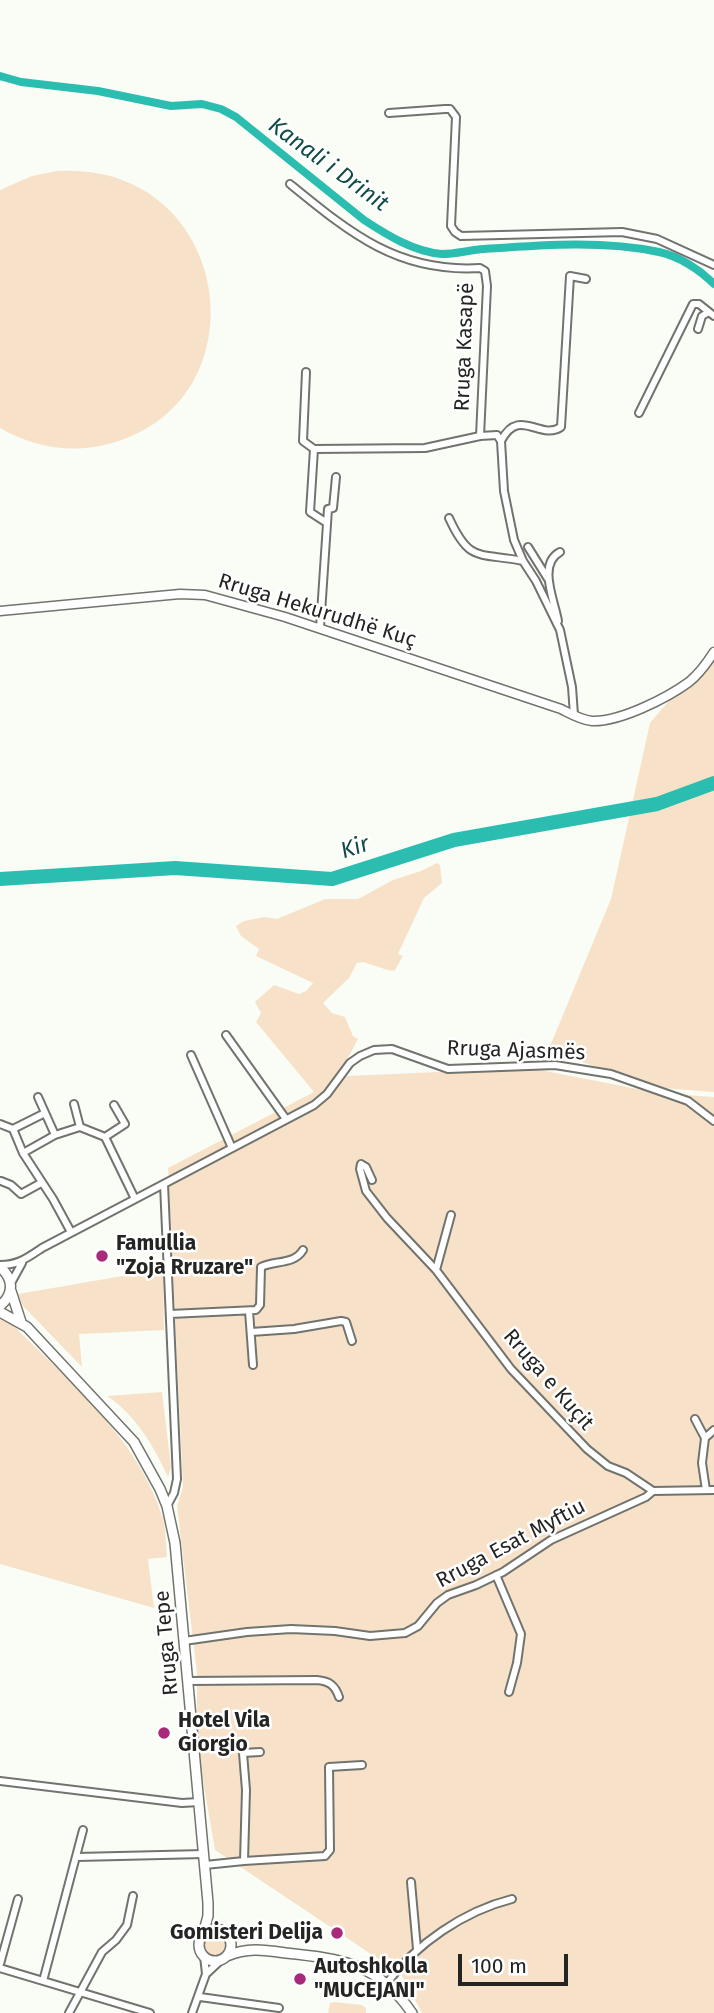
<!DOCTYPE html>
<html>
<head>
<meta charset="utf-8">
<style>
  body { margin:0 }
  #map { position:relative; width:714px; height:2013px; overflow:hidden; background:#f9fdf6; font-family:"Fira Sans",sans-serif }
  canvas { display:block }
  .scale { position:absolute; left:458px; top:1954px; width:110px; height:32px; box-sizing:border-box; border:4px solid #242523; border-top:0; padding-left:9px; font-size:21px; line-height:24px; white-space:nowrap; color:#242523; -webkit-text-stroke:5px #fff; paint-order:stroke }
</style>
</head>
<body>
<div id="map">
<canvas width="714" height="2013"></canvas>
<div class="scale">100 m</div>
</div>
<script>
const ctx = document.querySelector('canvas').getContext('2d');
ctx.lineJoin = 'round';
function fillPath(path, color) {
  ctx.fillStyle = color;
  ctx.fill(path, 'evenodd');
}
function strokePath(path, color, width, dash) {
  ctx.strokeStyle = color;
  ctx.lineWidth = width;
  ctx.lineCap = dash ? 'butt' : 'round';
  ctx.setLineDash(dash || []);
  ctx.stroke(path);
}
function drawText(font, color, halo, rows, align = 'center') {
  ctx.font = font + ' "Fira Sans",sans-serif';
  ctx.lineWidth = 5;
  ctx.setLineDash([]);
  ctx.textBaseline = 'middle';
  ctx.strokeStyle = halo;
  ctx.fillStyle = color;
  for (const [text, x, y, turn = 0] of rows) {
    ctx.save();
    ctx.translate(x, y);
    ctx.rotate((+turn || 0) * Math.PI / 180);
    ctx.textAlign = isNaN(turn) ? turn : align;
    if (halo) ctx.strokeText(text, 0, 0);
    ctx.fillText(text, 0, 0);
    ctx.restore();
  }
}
fillPath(new Path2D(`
  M57 171C234 160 268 404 108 444 71 454 33 447 0 428V190L32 176Z
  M714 648V1092L662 1088 548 1051 611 899 650 723Z
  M437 863 440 865 442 883 424 898 398 954 403 956 395 970 391 971 363 962 357 963 349 978 323 1003 332 1013 345 1017 353 1036 358 1039 347 1060 329 1085 347 1076 530 1068 658 1093 714 1097V2013H422L401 1974 215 1850 197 1746V1673L177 1506 183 1487 168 1168 314 1092 256 1022 261 1013 255 1002 274 985 299 994 306 991 313 983 256 956 259 949 241 936 236 926 244 921 264 917 277 919 325 899H358L393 880 421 871Z
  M163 1269 164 1330 79 1334 82 1367 23 1306 18 1294Z
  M0 1318 10 1322C67 1380 139 1438 163 1519 166 1531 166 1545 167 1557L148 1559 154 1608 0 1564Z
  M162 1392 171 1467 168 1477C154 1447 136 1415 107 1396Z
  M203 1945a12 12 0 1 1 24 0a12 12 0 1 1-24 0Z
  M334 2002 362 2005 366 2008V2013H328L330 2003Z`), '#f7e2c9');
strokePath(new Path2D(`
  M0 76 21 82 98 91 171 106 202 104 221 109 236 117 364 220C387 235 414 252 442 254 455 254 470 250 484 249 541 245 603 240 659 252 679 256 700 270 714 284`), '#2bbdaf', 8);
strokePath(new Path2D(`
  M0 879 175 868 332 879 454 840 657 804 714 783`), '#2bbdaf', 14);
const minor = new Path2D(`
  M389 113 445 109H450L456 117 451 226 455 232 461 236 622 232 657 239 714 265
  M290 184C350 233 398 273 480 268L485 271 487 286 480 436
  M698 329 702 316 709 312 714 316
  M306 372 303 441 314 449 310 512 327 523
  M639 413 693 304H699L709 312
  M501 441C519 406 540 441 561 427L570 276 586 279
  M314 449 425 448 480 436 497 435 501 441 504 491 514 540 523 561 536 581 560 630 572 687 574 715
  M449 518C470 564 479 552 523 561
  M528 547 548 579
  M558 621C555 602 537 564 560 552
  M320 628 328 509 333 508 336 477
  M226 1035 286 1119
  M191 1055 232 1148
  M38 1097 55 1135
  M74 1104 80 1127
  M0 1124 13 1129
  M105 1137 125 1124 114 1105
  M23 1153 13 1129 45 1113
  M372 1180 366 1167 361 1164 360 1169 366 1191 387 1218 436 1270 511 1369 587 1449 608 1466 626 1473 653 1491
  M1 1181 11 1185 21 1194 41 1183
  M164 1184 177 1479 174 1493 167 1506
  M71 1232 53 1199 23 1153 55 1135 80 1127 105 1137 135 1199
  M0 1265C18 1265 27 1258 42 1248L314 1105 327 1094 350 1063 360 1056 374 1050 392 1049 448 1069 555 1065 611 1074 688 1101 714 1121
  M436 1270 451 1215
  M11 1283 22 1263
  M249 1311 253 1365
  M170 1314 256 1310 260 1305 261 1267C275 1260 294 1265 303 1250
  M251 1332 294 1329 341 1321 346 1322 352 1341
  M695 1419 705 1438 702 1463 706 1490
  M705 1438 714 1430
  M653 1491 714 1490
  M496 1575 521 1634 517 1663 509 1692
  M184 1641 247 1632 291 1629 335 1631 370 1636 405 1633 418 1626 437 1603 448 1595 476 1585 503 1572 551 1540 646 1497 653 1491
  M188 1681 317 1680C329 1681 335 1685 339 1697
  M0 1781 182 1803 199 1802
  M77 1857 204 1854
  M244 1861 246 1790 243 1753 260 1752
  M205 1865 244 1861 325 1856 330 1850 329 1767 362 1765
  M411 1882 417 1949
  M0 1964 18 1899
  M0 1968 150 2013
  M206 1974 221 1960
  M43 1981 83 1830
  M387 1983C416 1944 464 1911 512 1899
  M200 1997 279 2008
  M69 2013 102 1952 116 1940 127 1925 133 1896
  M192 2013 206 1974 204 1956`);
const tertiary = new Path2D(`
  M0 611 180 594 205 595 285 617 561 709C571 714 581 720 592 721 620 722 667 698 689 682 699 674 707 663 714 652`);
const secondary = new Path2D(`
  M0 1267C14 1279 14 1294 0 1306
  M11 1291 21 1322
  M0 1312 27 1327 134 1442 160 1489 167 1506 175 1543 208 1903V1916L203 1934
  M199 1945a16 16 0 1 1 32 0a16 16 0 1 1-32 0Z
  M227 1956C247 1947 265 1950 286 1953 342 1959 378 1963 412 2013`);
strokePath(minor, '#71746e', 10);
strokePath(tertiary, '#71746e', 11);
strokePath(secondary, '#71746e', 12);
strokePath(minor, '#fff', 6);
strokePath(tertiary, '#fff', 8);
strokePath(secondary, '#fff', 9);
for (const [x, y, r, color] of [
  [102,1256,7,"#a92a7a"],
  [164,1733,7,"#a92a7a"],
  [337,1933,7,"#a92a7a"],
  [300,1979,7,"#a92a7a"]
]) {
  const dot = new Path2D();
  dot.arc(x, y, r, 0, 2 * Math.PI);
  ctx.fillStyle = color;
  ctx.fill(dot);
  strokePath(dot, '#fff', 2.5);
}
drawText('21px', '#242523', '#fff', [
  ["Rruga Kasapë",465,347,-88],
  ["Rruga Hekurudhë Kuç",317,611,17],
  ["Rruga Ajasmës",516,1051,2],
  ["Rruga e Kuçit",548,1380,49],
  ["Rruga Esat Myftiu",511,1544,-28],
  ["Rruga Tepe",167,1643,-95]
]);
drawText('bold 21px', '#242523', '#fff', [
  ["Famullia",116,1244],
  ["\"Zoja Rruzare\"",116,1268],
  ["Hotel Vila",178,1721],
  ["Giorgio",178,1745],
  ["Gomisteri Delija",323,1933,"right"],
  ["Autoshkolla",314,1967],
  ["\"MUCEJANI\"",314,1991]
], 'left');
drawText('italic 23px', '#104c46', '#fff', [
  ["Kanali i Drinit",328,165,36],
  ["Kir",355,848,-18]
]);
</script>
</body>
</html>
